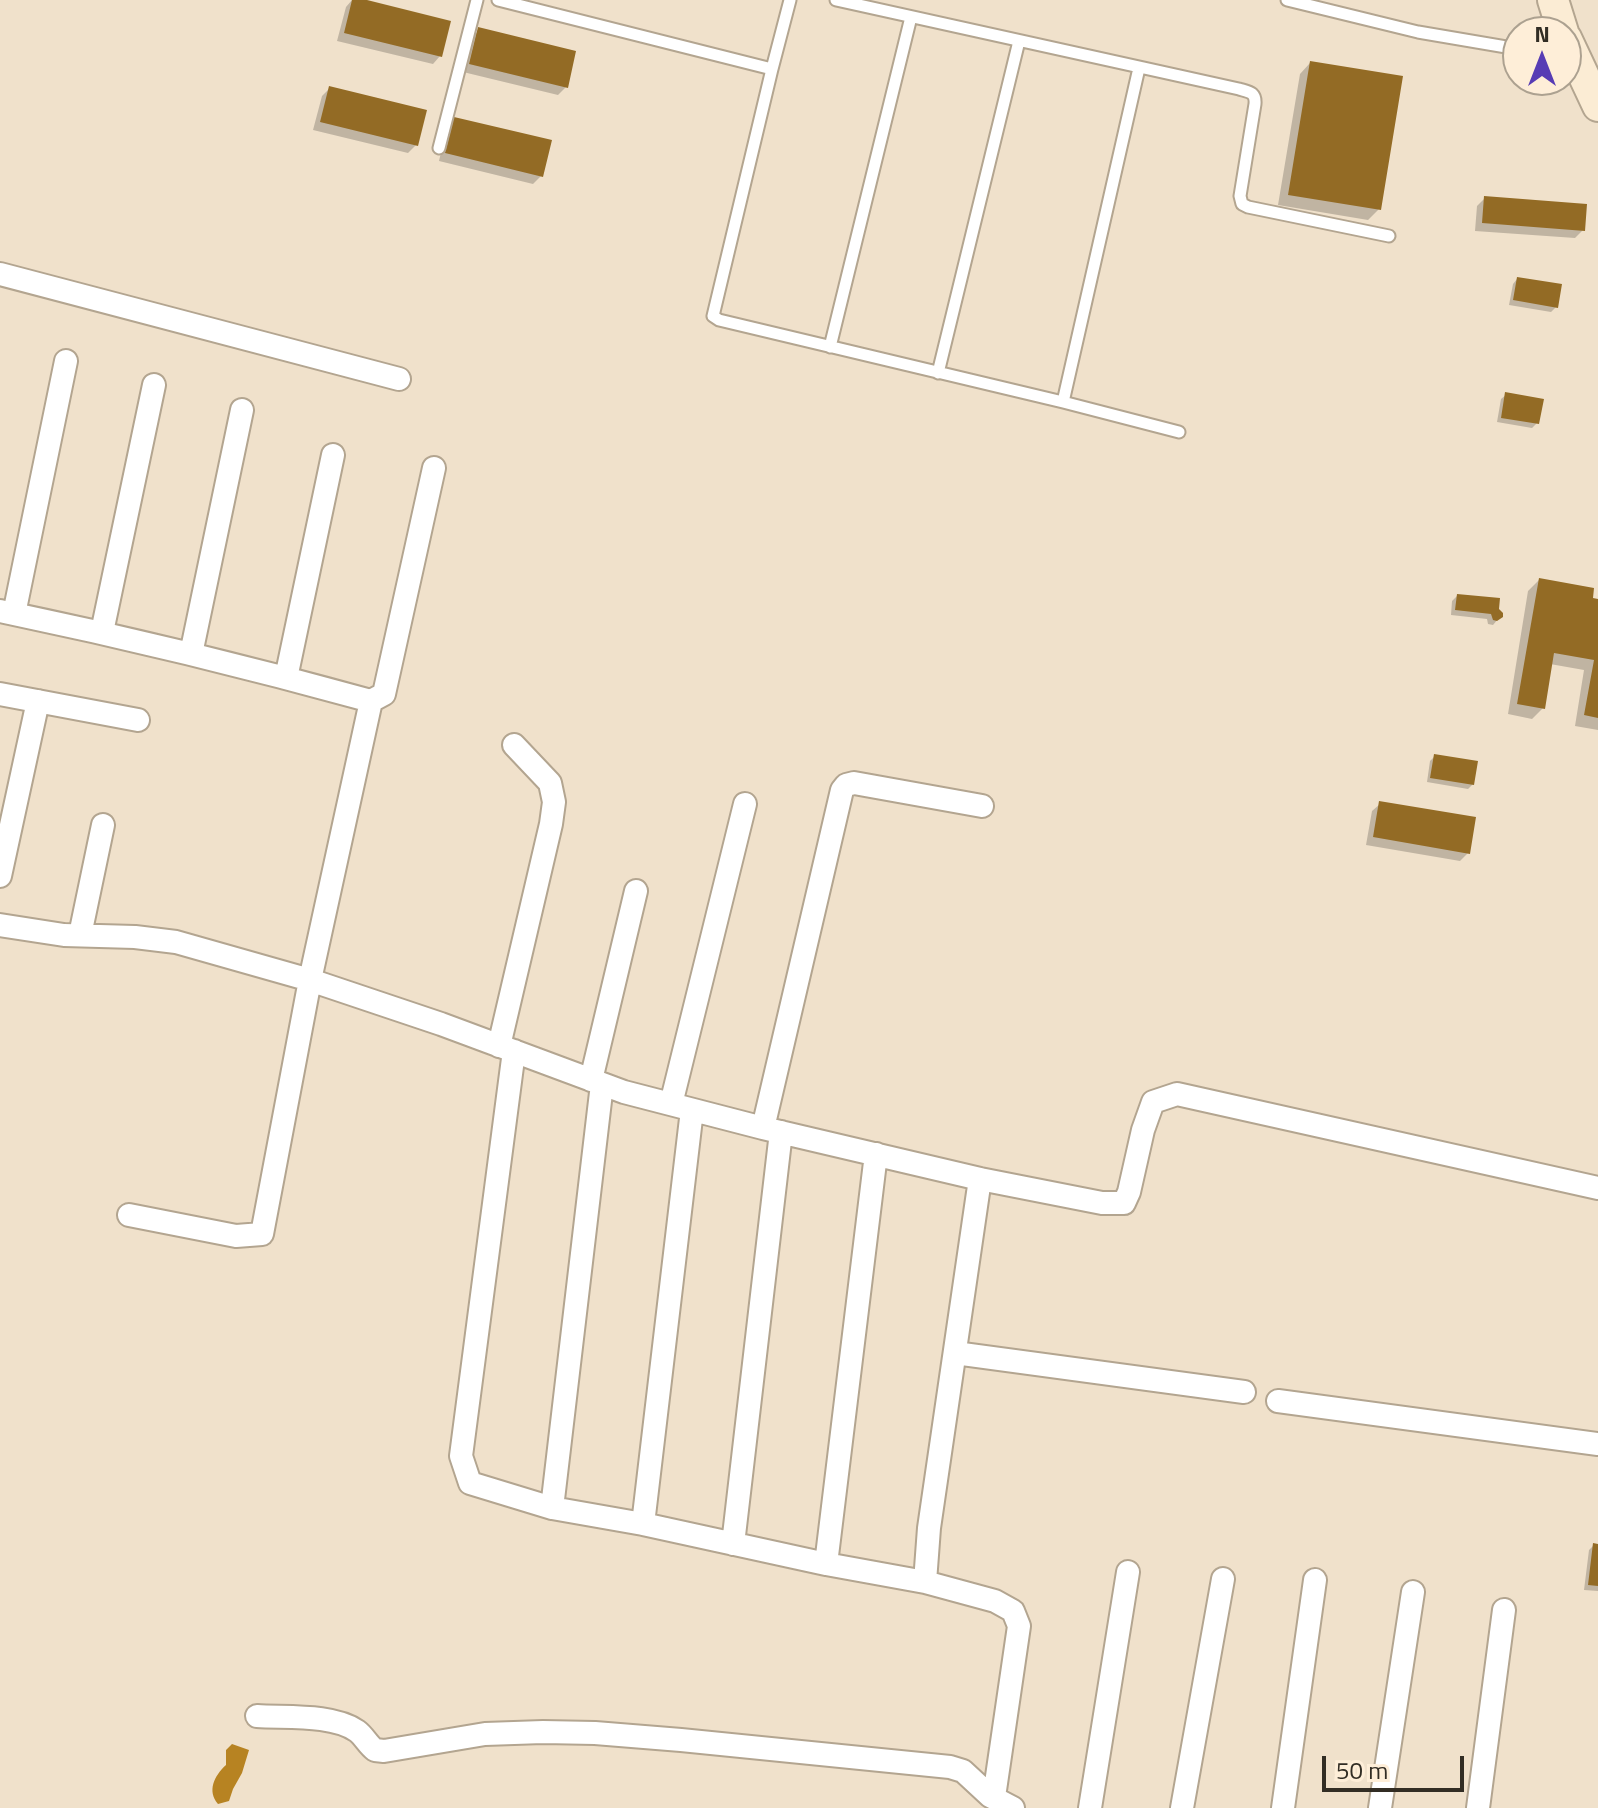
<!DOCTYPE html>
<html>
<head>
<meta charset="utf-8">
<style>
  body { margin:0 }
  #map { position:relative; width:1598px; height:1808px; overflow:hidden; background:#f0e1cb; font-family:"Titillium Web",sans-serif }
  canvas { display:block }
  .north { position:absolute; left:1502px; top:16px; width:80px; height:80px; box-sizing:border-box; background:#feeed8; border:2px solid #aca190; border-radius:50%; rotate:0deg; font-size:22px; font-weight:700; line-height:32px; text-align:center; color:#322d24 }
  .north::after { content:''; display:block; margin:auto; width:28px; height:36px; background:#573cb4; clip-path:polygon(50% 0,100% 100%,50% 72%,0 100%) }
  .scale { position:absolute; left:1322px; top:1756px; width:142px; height:36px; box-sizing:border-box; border:4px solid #322d24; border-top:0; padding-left:10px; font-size:24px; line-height:28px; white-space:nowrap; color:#322d24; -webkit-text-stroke:6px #feeed8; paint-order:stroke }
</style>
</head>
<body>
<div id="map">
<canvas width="1598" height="1808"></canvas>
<div class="north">N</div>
<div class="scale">50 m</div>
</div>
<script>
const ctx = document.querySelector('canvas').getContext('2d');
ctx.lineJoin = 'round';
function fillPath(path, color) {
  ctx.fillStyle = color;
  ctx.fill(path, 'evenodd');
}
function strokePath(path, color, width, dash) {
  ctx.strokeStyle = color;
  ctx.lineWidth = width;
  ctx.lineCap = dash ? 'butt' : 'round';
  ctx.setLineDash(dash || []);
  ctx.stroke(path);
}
fillPath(new Path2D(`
  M232 1744 249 1750 242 1773 233 1789 229 1801 218 1804C207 1791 214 1776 226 1765V1750Z`), '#b78322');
fillPath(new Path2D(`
  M352 0H359L440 56 433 64 337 41 346 7Z
  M479 30 566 87 558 95 463 72 471 38Z
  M1310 63 1379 209 1368 220 1278 205 1300 74Z
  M330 88 416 145 408 153 313 130 322 96Z
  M455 119 541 176 533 184 439 161 447 127Z
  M1485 198 1583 230 1575 238 1475 231 1477 206Z
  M1517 279 1556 307 1551 312 1509 305 1513 284Z
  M1506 395 1537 423 1532 428 1497 422 1501 399Z
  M1539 580 1598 601V730L1575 726 1584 670 1550 664 1543 708 1532 719 1508 714 1528 591Z
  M1457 596 1498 600V619L1493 625 1488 624 1487 619 1451 615 1452 601Z
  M1435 756 1473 784 1468 789 1427 782 1430 761Z
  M1380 804 1468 853 1460 861 1366 845 1372 811Z
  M1594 1545 1598 1546V1591L1584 1590 1589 1550Z`), '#0003');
fillPath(new Path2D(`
  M352 0H367L451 21 442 57 344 33Z
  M478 27 576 51 568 88 469 64Z
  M1310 61 1403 76 1381 210 1288 195Z
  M329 86 427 110 418 146 320 122Z
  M454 117 552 140 543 177 445 153Z
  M1484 196 1587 204 1585 231 1482 223Z
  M1517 277 1562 284 1558 308 1513 300Z
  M1505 392 1544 399 1539 424 1501 418Z
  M1539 578 1594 588 1593 598 1598 599V718L1584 715 1594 660 1554 653 1545 709 1517 704Z
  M1457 594 1500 598 1499 609 1503 613V617L1497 621 1493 620 1491 614 1455 610Z
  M1434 754 1478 761 1474 785 1430 778Z
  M1379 801 1476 817 1470 854 1373 837Z
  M1593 1543 1598 1544V1586L1588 1585Z`), '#936b25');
const lane = new Path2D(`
  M498 0 772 69 790 0
  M836 0 1239 89C1249 92 1256 92 1255 104L1240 196 1242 204 1248 207 1389 236
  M1287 0 1418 32 1518 49
  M772 69 713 316 719 320 1063 402 1179 432
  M439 148 477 0
  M830 347 911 17
  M938 373 1019 41
  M1063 402 1139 68`);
const street = new Path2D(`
  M0 274 399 379
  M0 611C125 637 248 667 371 701L310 980 262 1234 236 1236 129 1215
  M14 614 66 361
  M102 632 154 385
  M191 654 242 410
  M286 678 333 455
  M0 694 138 720
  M371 701 384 694 434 468
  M0 876 38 701
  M0 925 64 935 135 937 176 942 310 980 441 1024 624 1092 763 1128 980 1179 1102 1203H1124L1129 1192 1143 1130 1153 1102 1177 1094 1598 1188
  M80 935 103 825
  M499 1046 551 824 554 802 550 783 514 745
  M514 1051 461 1456 470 1483 552 1508 643 1524 826 1564 925 1582
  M591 1080 636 891
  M671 1104 745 804
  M763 1128 842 790 846 785 854 783 982 806
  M980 1179 929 1528 925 1582 995 1601 1013 1611 1019 1626 994 1797
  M955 1353 1244 1392
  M1278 1401 1598 1444
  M552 1508 602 1084
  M643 1524 692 1110
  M733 1544 781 1132
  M826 1564 876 1154
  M257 1716C286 1718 333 1714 357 1731 364 1736 368 1745 375 1750L384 1751 485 1734 543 1732 595 1733 681 1740 950 1767 963 1771 990 1796 1013 1808
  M1090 1808 1128 1572
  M1182 1808 1223 1579
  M1283 1808 1315 1580
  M1380 1808 1413 1592
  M1478 1808 1504 1610`);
const secondary = new Path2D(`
  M1553 0 1563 32
  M1566 38 1598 106`);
strokePath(lane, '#b3a590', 15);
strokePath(street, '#b3a590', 26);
strokePath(secondary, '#b3a590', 34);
strokePath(lane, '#fff', 11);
strokePath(street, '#fff', 22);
strokePath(secondary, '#fbecd4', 30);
</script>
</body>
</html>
